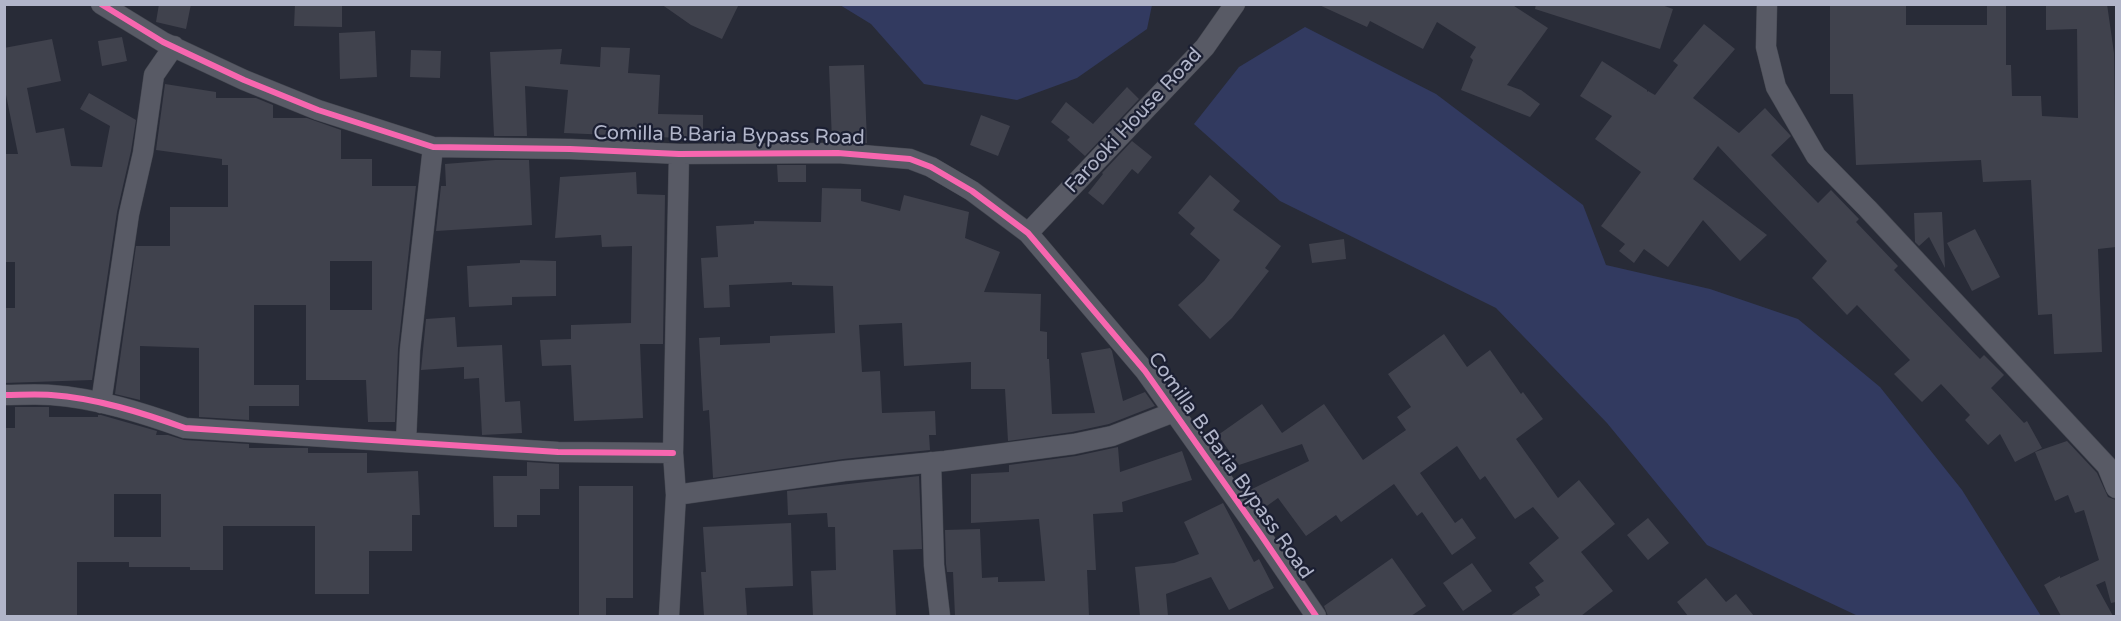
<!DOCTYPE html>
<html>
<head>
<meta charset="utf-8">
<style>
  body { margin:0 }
  #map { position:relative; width:2121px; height:621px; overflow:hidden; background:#282b37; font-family:"Varela Round",sans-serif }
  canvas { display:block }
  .frame { position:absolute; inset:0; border:6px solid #b1b5c9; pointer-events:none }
</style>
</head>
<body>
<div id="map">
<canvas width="2121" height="621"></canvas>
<div class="frame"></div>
</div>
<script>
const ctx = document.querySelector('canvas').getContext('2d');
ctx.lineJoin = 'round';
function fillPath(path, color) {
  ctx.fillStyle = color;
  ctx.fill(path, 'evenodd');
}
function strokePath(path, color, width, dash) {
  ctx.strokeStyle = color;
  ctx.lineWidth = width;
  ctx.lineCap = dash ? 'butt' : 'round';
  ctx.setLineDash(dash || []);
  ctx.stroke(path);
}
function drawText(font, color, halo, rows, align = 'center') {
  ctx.font = font + ' "Varela Round",sans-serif';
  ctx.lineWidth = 4.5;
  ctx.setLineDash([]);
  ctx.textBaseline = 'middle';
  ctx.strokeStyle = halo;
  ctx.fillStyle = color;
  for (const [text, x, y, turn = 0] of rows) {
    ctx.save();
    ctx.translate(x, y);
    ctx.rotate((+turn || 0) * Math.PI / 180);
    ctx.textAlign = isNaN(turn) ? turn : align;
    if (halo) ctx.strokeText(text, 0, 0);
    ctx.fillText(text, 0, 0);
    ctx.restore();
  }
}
fillPath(new Path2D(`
  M840 5H1152L1147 29 1077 78 1017 100 924 84 871 24Z
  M1305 27 1436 94 1583 205 1606 265 1710 289 1798 319 1880 387 1962 490 2041 616H1858L1707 545 1607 423 1496 308 1280 201 1194 124 1239 67Z`), '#323a60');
fillPath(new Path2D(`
  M159 4H191L186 29 156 22Z
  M295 4H342V27L294 26Z
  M661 4H739L722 39 691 25Z
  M1317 4H1511L1548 28 1507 85 1521 90 1540 104 1530 117 1461 90 1473 60 1470 57 1476 47 1437 22 1423 49 1370 21 1367 27Z
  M1536 4H1659L1673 9 1660 49 1535 9Z
  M1830 4H1906V25H1987V6H2006V65H2011L2012 96H2041L2042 116 2078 118 2077 29 2046 30V4H2107L2114 53 2115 120H2116V247L2098 249 2102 352 2054 354 2052 314 2038 315 2031 180 1983 182 1981 160 1856 165 1853 94H1830Z
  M1704 24 1735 49 1693 98 1739 133 1765 108 1791 136 1771 155 1818 203 1831 190 1859 219 1856 222 1898 266 1894 270 1980 359 1984 355 2004 375 1991 388 2024 423 2027 421 2042 448 2015 462 2000 434 1988 445 1965 420 1970 415 1941 384 1922 402 1894 374 1910 360 1857 305 1847 315 1812 278 1827 261 1718 146 1693 179 1767 235 1740 261 1703 220 1668 267 1644 249 1634 263 1619 251 1625 244 1601 226 1641 172 1595 139 1612 116 1580 96 1602 61 1647 90V92L1648 91 1655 95 1678 65 1673 61Z
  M375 31 377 77 340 79 339 33Z
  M122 37 127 61 102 66 98 41Z
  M52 39 61 81 27 88 36 133 64 128 71 166 102 167 110 126 80 109 89 93 136 120 131 151 117 212 92 380 4 383V308H15V262H4V154H18L4 85V48Z
  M601 47 630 48 628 73 660 75 658 114 703 115V139L564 133 568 90 525 86 527 136H494L490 52 562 49 560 64 600 67Z
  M411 50 441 51 440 78 410 77Z
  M864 65 867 143 832 141 829 66Z
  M165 84 216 92V98H256L273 105V118H307L341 130V159H372V186H416L398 349 395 422H368L366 380H306V305H254V385H299V406H249V420L199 417V348L140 346V400L115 394 136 246H170V207H228V165H222V159L156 150ZM330 261H372V310H330Z
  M1127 87 1139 99 1085 156 1067 140 1070 137 1051 122 1066 102 1093 124Z
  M981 115 1010 126 998 156 970 145Z
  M1132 141 1152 157 1138 174 1132 169 1103 205 1088 193 1103 174 1102 173Z
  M495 160H529L532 225 436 231 441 186H446L445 164Z
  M777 165H806V182H778Z
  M636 172 637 194 665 195 663 344H640L643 418 574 421 571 365 542 366 540 340 571 339V325L631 323 632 246 602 247 601 235 555 238 560 177Z
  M1210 175 1240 201 1233 210 1281 246 1265 268 1269 271 1232 318 1210 339 1178 305 1204 281 1220 260 1190 234 1195 228 1178 213Z
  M822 188 861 189V201L900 211 904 195 969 212 965 238 1000 252 984 292 1041 294 1040 331 1047 332V359H1049L1052 414 1095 413 1081 353 1110 348 1112 351 1123 401 1145 392 1155 406 1109 424 1072 432 1008 441 1005 389H971V362L904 366 902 323 859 325 862 372 880 371 882 413 935 411 936 435H929L930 450 843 459 713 478 709 410 703 411 699 338 720 337V345L770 343V336L835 333 833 286 792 285V282L729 285 730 307 704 308 701 258 718 257 716 226 754 224V221L821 222Z
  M1942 212 1945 268 1929 237 1919 246 1915 242 1914 213Z
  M1975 229 2000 277 1972 291 1947 243Z
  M1344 239 1346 259 1312 263 1309 244Z
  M520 260 556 261V296L512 297V305L469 307 467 266 520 263Z
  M455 317 457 347 502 345 505 402 520 401 522 433 482 435 479 378 464 379V367L421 370 426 319Z
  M1444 334 1467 367 1490 350 1521 394 1523 392 1543 419 1516 439 1558 498 1579 480 1615 524 1581 552 1613 591 1581 616H1510L1540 595 1535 587 1544 581 1529 563 1559 538 1533 507 1515 519 1485 476 1480 480 1457 446 1420 473 1455 523 1462 518 1476 538 1452 555 1422 512 1417 516 1394 484 1341 522 1336 515 1306 536 1278 498 1264 508 1250 490 1309 461 1302 444 1239 465 1218 435 1262 404 1282 433 1324 404 1363 460 1406 430 1397 417 1411 407 1388 374Z
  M15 407H49V417H98V415H101L157 431 156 435H168L184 440 249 444V448H308V453H367V473L418 471 420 515H412V551H369V594H315V526H223V570H190V567H129V562H77V616H4V428H15ZM114 494H161V537H114Z
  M2067 441 2097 473 2108 497 2116 500V602L2111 603 2105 581 2096 585 2113 616H2061L2044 585 2060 576V578L2099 560 2084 510 2075 513 2068 495 2055 501 2035 452Z
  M1118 447 1120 472 1182 451 1192 480 1122 502 1123 512 1093 514 1096 570H1087L1089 616H955L953 572H947L946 564 945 530 980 529 982 578 998 577V582L1045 581 1039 519 971 523V474L1009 472V465L1076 456Z
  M527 462 559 464V489H540V515H517V527H494L493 476H527Z
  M919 476 922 549 893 550 896 616H813L811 571 836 570 835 527H828L827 513 788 515 787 491Z
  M579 486H633V598H606V616H579Z
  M1223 503 1254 562 1259 559 1274 588 1229 610 1211 577 1166 594 1168 616H1140L1135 567 1174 563 1199 554 1184 522Z
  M1648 518 1669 543 1648 560 1627 535Z
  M791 523 793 586 745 588 747 616H704L701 572H706L703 527Z
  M1392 558 1426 606 1411 616H1328L1324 606Z
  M1472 563 1492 591 1463 611 1443 583Z
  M1706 578 1726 602 1736 594 1754 616H1688L1677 602Z`), '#40424d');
const street = new Path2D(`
  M101 4 163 42 244 80 318 110 433 147 570 149 679 154 838 153 910 159 931 167 972 191 1028 233 1145 371 1261 535 1316 616
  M1767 4 1766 47 1776 87 1816 156 1868 209 2107 466 2116 488
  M1028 233 1205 47 1235 4
  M4 395C20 395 35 394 51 395 96 398 143 413 185 428L558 452 673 453
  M101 403 129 214 143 153 154 75 174 46
  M406 442 410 350 433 147
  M931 462 934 565 940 616
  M676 495 844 471 945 461 1074 444 1112 436 1174 412
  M669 616 676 495 673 453 679 154`);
strokePath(street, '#444750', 21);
strokePath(street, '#585a65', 20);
strokePath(new Path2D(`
  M101 4 163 42 244 80 318 110 433 147 570 149 679 154 838 153 910 159 931 167 972 191 1028 233 1145 371 1261 535 1316 616
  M4 395C20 395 35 394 51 395 96 398 143 413 185 428L558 452 673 453`), '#f766af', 6);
drawText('20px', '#b1b5c9', '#1b1f32', [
  ["Farooki House Road",1134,121,-47],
  ["Comilla B.Baria Bypass Road",729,136,1],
  ["Comilla B.Baria Bypass Road",1230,466,55]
]);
</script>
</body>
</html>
